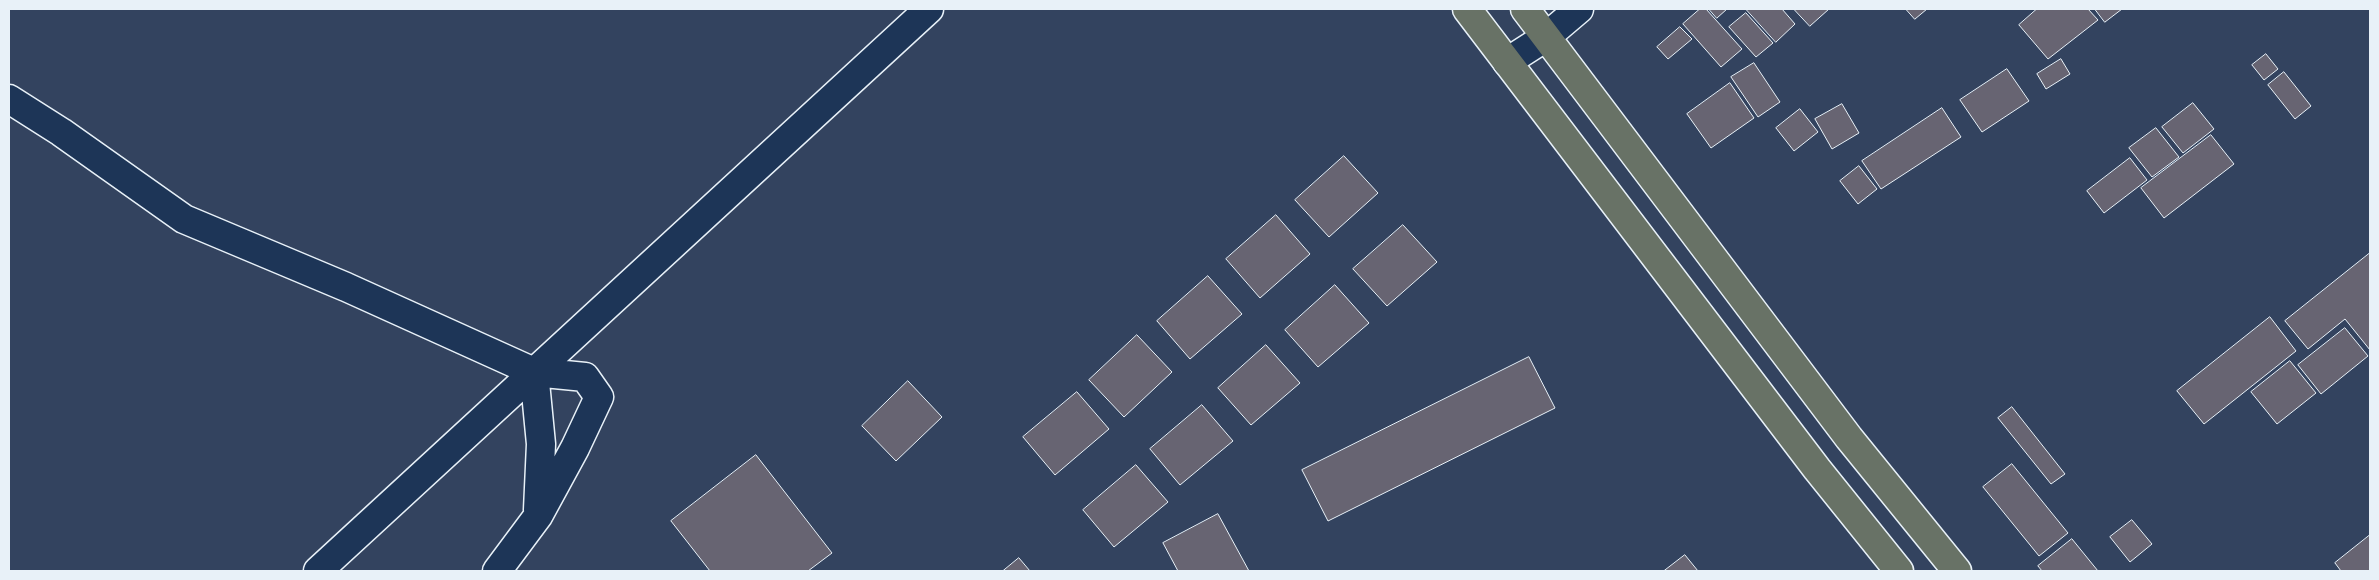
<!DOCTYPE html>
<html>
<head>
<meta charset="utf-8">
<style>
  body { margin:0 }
  #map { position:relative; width:2379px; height:580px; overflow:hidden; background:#33435f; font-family:"Patrick Hand",sans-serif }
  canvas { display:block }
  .frame { position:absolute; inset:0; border:10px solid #e8f1f8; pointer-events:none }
</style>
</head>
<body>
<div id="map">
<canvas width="2379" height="580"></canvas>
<div class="frame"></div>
</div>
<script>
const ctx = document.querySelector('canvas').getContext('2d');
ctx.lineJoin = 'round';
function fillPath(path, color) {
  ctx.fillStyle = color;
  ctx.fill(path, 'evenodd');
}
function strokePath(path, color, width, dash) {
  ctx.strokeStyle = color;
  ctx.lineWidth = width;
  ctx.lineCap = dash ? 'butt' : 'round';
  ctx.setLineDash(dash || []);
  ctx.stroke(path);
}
const building = new Path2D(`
  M1700 9H1706L1742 49 1721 67 1683 24Z
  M1709 9H1727L1717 18Z
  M1746 9H1782L1795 24 1776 42Z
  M1794 9H1829L1810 26Z
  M1906 9H1927L1915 19Z
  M2037 9H2088L2098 20 2048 59 2019 25Z
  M2095 9H2122L2105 22Z
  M1746 13 1773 43 1756 57 1729 27Z
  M1680 27 1692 39 1668 59 1657 47Z
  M2266 54 2278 69 2264 80 2252 65Z
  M2061 59 2070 74 2046 89 2037 74Z
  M1754 63 1780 102 1758 117 1731 77Z
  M2007 69 2029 101 1982 132 1960 100Z
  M2284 72 2311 106 2295 119 2268 85Z
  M1730 83 1754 118 1711 148 1687 114Z
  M2193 103 2214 129 2183 153 2162 127Z
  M1842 104 1859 133 1832 149 1815 119Z
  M1942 108 1961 137 1881 189 1862 161Z
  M1800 109 1818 132 1794 151 1776 128Z
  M2156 128 2179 157 2152 177 2129 148Z
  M2211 135 2234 164 2164 218 2141 188Z
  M1344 156 1378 193 1329 237 1295 200Z
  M2130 158 2147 180 2104 213 2087 191Z
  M1859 166 1877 189 1858 204 1840 181Z
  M1276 215 1310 254 1260 298 1226 259Z
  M1403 225 1437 262 1387 306 1353 269Z
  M2370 253V350L2345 319 2308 349 2285 321Z
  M1208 276 1242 314 1190 359 1157 321Z
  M1335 285 1369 323 1318 367 1285 330Z
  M2270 317 2296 351 2204 424 2177 391Z
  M2345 328 2368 356 2321 394 2298 365Z
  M1137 335 1172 372 1124 417 1089 380Z
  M1266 345 1300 383 1251 425 1218 388Z
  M1529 357 1555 408 1328 521 1302 470Z
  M2290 361 2316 393 2277 424 2251 392Z
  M908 381 942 417 896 461 862 426Z
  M1077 392 1109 429 1055 475 1023 437Z
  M1202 405 1233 441 1180 485 1150 449Z
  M2012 407 2065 474 2051 484 1998 418Z
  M756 455 832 553 808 571H710L671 521Z
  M2012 464 2068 533 2039 556 1983 487Z
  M1136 465 1168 502 1114 547 1083 510Z
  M1218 514 1249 571H1178L1163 543Z
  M2132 520 2152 544 2130 562 2110 537Z
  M2370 535V571H2341L2335 563Z
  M2072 539 2098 571H2042L2038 566Z
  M1685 555 1698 571H1664Z
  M1019 558 1030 571H1003Z`);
fillPath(building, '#676472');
strokePath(building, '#e8f1f8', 1);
const minor = new Path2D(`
  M1507 62 1546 37 1579 9
  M9 99 61 132 184 219 346 287 534 372 585 377 599 397 575 448 538 516 497 571
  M534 372 541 444 538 510
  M318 571 929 9`);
const major = new Path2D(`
  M1467 9 1817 469 1899 571
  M1525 9 1849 438 1957 571`);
strokePath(minor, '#e8f1f8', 31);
strokePath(major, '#e8f1f8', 31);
strokePath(minor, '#1d3557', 28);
strokePath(major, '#687266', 28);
</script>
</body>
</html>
